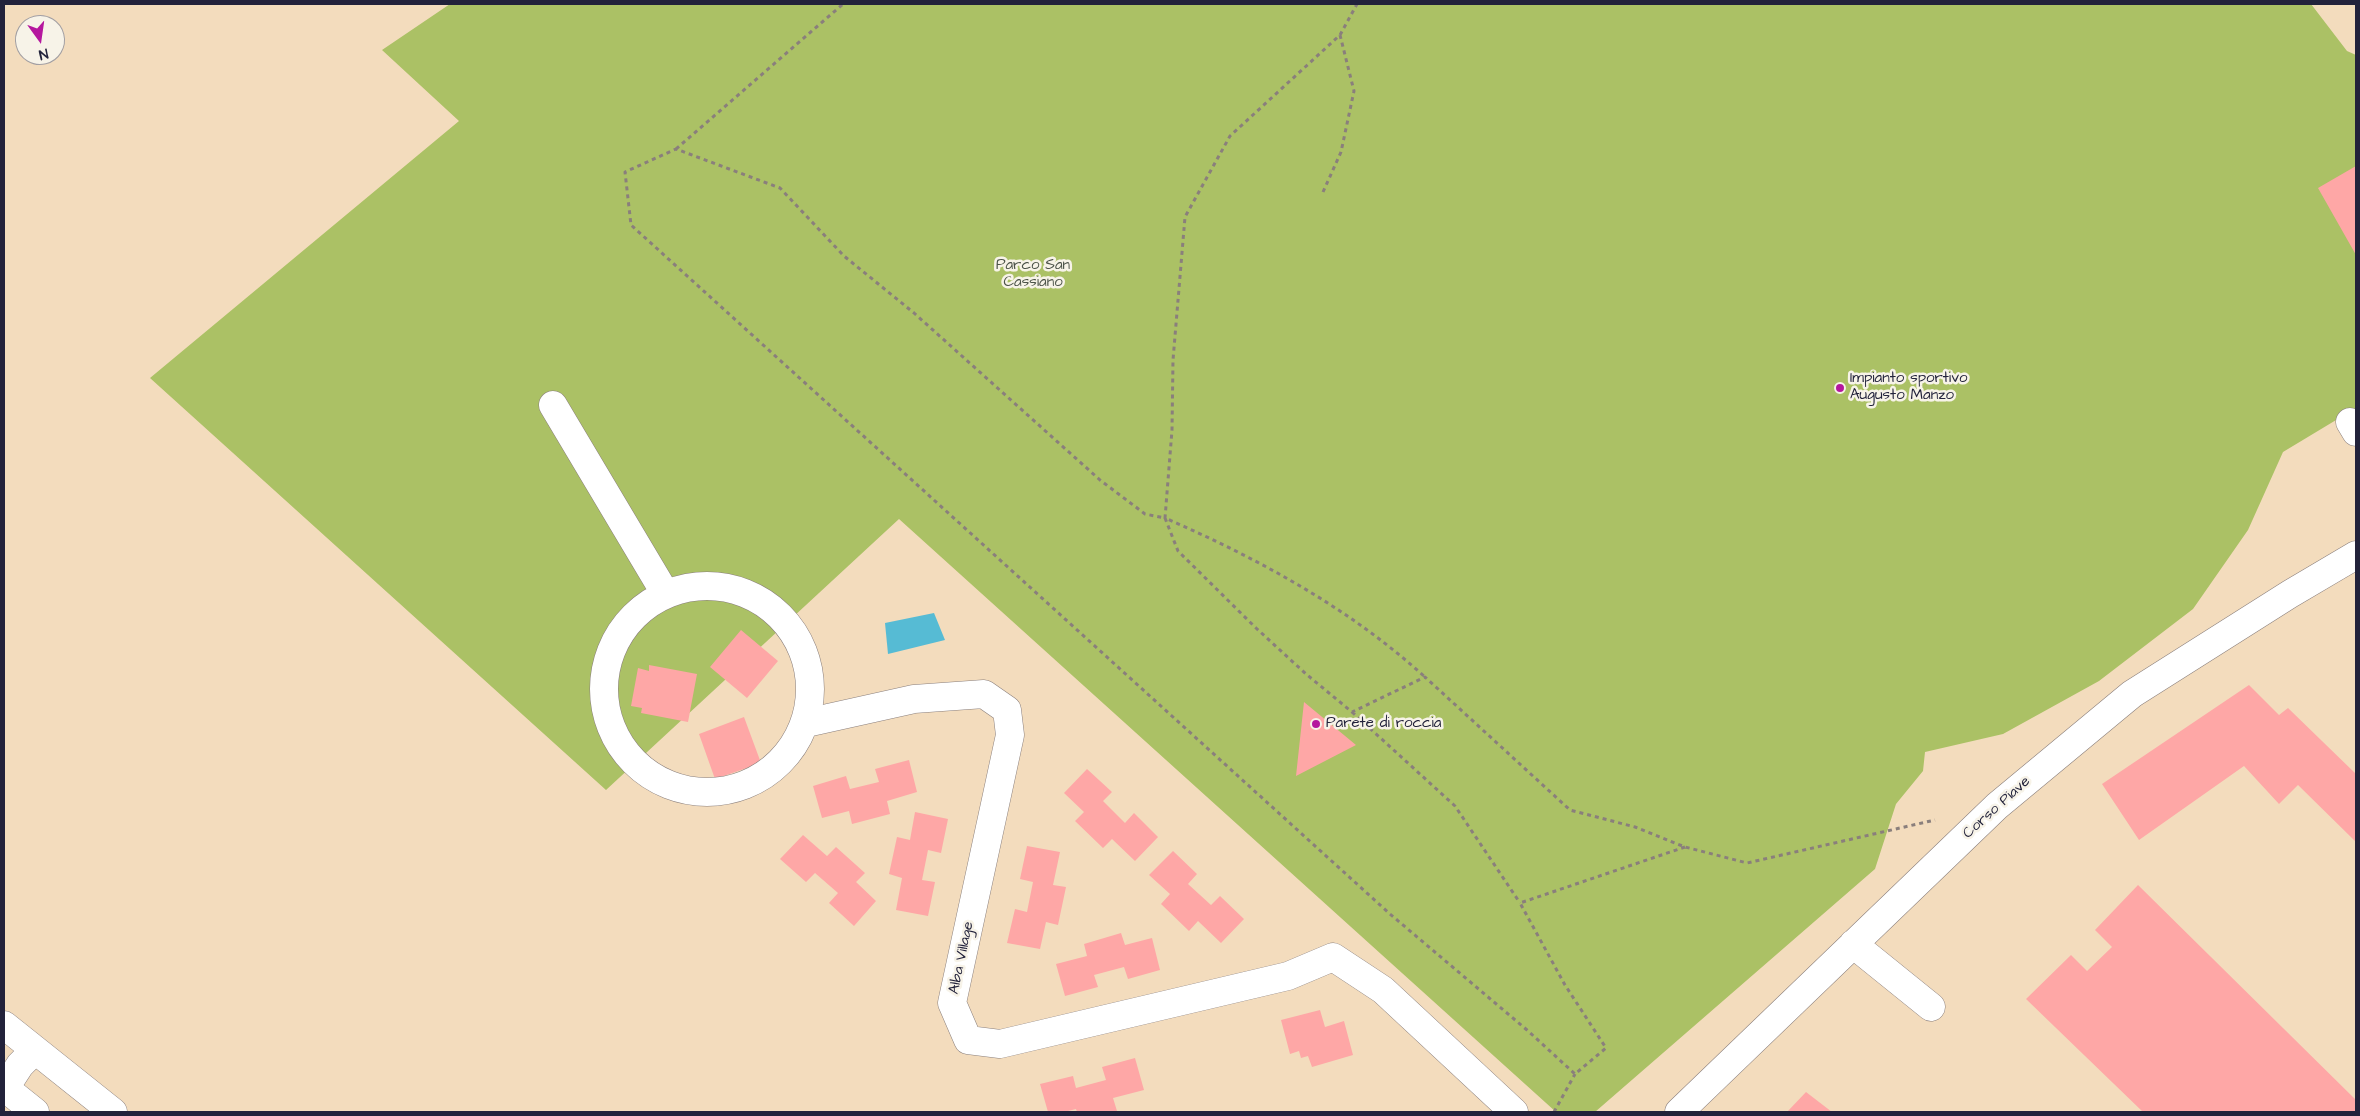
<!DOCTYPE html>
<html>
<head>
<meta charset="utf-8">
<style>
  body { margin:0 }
  #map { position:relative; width:2360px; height:1116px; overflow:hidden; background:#f3dcbd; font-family:"Architects Daughter",sans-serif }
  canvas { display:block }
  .frame { position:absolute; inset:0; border:5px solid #22223b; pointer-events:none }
  .north { position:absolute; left:15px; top:15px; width:50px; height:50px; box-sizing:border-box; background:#f7f3e8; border:1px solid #a29fa3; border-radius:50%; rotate:166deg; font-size:14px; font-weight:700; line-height:20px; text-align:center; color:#22223b }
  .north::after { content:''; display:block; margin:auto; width:18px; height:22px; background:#b5179e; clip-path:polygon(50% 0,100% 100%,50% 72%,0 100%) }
</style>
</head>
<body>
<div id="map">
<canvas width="2360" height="1116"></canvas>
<div class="frame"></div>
<div class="north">N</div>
</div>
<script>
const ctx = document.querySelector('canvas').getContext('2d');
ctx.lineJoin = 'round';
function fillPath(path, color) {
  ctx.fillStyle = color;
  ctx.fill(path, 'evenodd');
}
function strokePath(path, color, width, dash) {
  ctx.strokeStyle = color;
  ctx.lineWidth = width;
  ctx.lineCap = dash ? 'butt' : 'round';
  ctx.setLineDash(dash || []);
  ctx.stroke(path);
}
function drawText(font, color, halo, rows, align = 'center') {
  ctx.font = font + ' "Architects Daughter",sans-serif';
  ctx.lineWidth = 5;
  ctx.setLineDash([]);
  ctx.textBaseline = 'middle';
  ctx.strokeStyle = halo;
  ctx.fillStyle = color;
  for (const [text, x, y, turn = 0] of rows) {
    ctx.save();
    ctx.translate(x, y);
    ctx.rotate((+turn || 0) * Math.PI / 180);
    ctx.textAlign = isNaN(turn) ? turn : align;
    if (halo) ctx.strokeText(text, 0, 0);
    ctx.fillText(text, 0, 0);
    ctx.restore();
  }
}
fillPath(new Path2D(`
  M450 4H2311L2347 51 2356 55V408L2283 452 2248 530 2193 609 2099 681 2003 734 1925 752 1923 771 1896 804 1875 869 1595 1112H1556L899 519 606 790 150 378 459 121 382 50Z`), '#abc165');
fillPath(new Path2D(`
  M934 613 945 640 888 654 885 623Z`), '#56bbd4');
fillPath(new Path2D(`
  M2356 166V255L2318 188Z
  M741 630 778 661 747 698 710 667Z
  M649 665 697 674 688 722 641 713 642 708 631 706 638 668 649 671Z
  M2249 685 2279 715 2288 708 2356 774V842L2298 785 2279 804 2244 766 2139 840 2102 784Z
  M1304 702 1356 745 1296 776Z
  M744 717 761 763 715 779 699 734Z
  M909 760 917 792 887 801 890 814 852 824 849 811 822 818 813 786 846 776 850 789 879 782 875 769Z
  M1087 769 1112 792 1103 801 1125 823 1134 813 1158 837 1135 861 1112 839 1103 848 1075 821 1084 812 1064 793Z
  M915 812 948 819 941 853 928 850 922 880 935 882 928 916 896 910 902 878 889 874 897 837 910 840Z
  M803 835 827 856 836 847 865 873 856 882 876 901 854 926 829 903 838 893 815 873 806 882 780 859Z
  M1027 846 1060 852 1053 885 1066 887 1058 925 1046 922 1040 949 1007 943 1015 909 1027 912 1033 882 1020 879Z
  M1173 851 1197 874 1188 884 1211 905 1220 896 1244 919 1221 943 1198 921 1189 931 1161 904 1170 894 1149 875Z
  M2138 885 2356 1100V1112H2143L2026 999 2071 955 2087 971 2112 947 2095 930Z
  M1121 933 1125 945 1152 938 1160 970 1128 979 1124 967 1094 975 1098 987 1065 996 1056 964 1087 956 1084 944Z
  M1320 1010 1325 1027 1344 1021 1353 1055 1312 1067 1308 1056 1301 1058 1299 1051 1290 1054 1281 1020Z
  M1135 1058 1144 1090 1113 1098 1117 1111 1077 1112 1076 1109 1064 1112H1048L1040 1084 1073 1076 1076 1088 1106 1080 1102 1067Z
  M1806 1092 1832 1112H1787Z`), '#fea7a6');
const minor = new Path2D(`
  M553 405 665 593
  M2350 422 2356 432
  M604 689a103 103 0 1 1 206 0a103 103 0 1 1-206 0Z
  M806 723 914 699 984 694 1007 710 1010 735 952 1003 968 1040 1000 1044 1288 976 1333 957 1383 990 1514 1112
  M1853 944 1931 1007
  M4 1025 113 1112
  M35 1112 5 1088 20 1065 35 1050
  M1679 1112 1997 806 2132 694 2290 594 2356 555`);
strokePath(minor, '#8a7f7c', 29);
strokePath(new Path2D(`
  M1340 35 1357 4
  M676 149 843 4
  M1323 192 1341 152 1354 91 1340 35 1230 136 1185 217 1173 360 1172 430 1165 518C1259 559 1349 608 1425 677
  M1352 712 1455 806 1520 903
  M1685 847 1520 903 1565 985 1606 1048 1575 1074 1527 1030 1390 914 631 225 625 172 676 149 780 188 844 256 914 313 1100 480 1145 514 1165 518 1178 551 1256 628 1306 674 1352 712 1425 677 1570 810 1635 827 1685 847 1747 863 1935 820
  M1554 1112 1575 1074`), '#8a7f7c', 3, [4, 4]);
strokePath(minor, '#fff', 28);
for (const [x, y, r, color] of [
  [1840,388,5,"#b5179e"],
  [1316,724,5,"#b5179e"]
]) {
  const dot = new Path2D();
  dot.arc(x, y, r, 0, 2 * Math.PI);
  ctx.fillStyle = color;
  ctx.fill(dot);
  strokePath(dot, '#f7f3e8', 2);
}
drawText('15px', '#4b5248', '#f7f3e8', [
  ["Parco San",1033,266],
  ["Cassiano",1033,283]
]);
drawText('15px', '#22223b', '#f7f3e8', [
  ["Impianto sportivo",1850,379],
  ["Augusto Manzo",1850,396],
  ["Parete di roccia",1326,724]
], 'left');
drawText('15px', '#22223b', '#f7f3e8', [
  ["Corso Piave",1997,808,-42],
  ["Alba Village",962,958,-78]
]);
</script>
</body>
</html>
